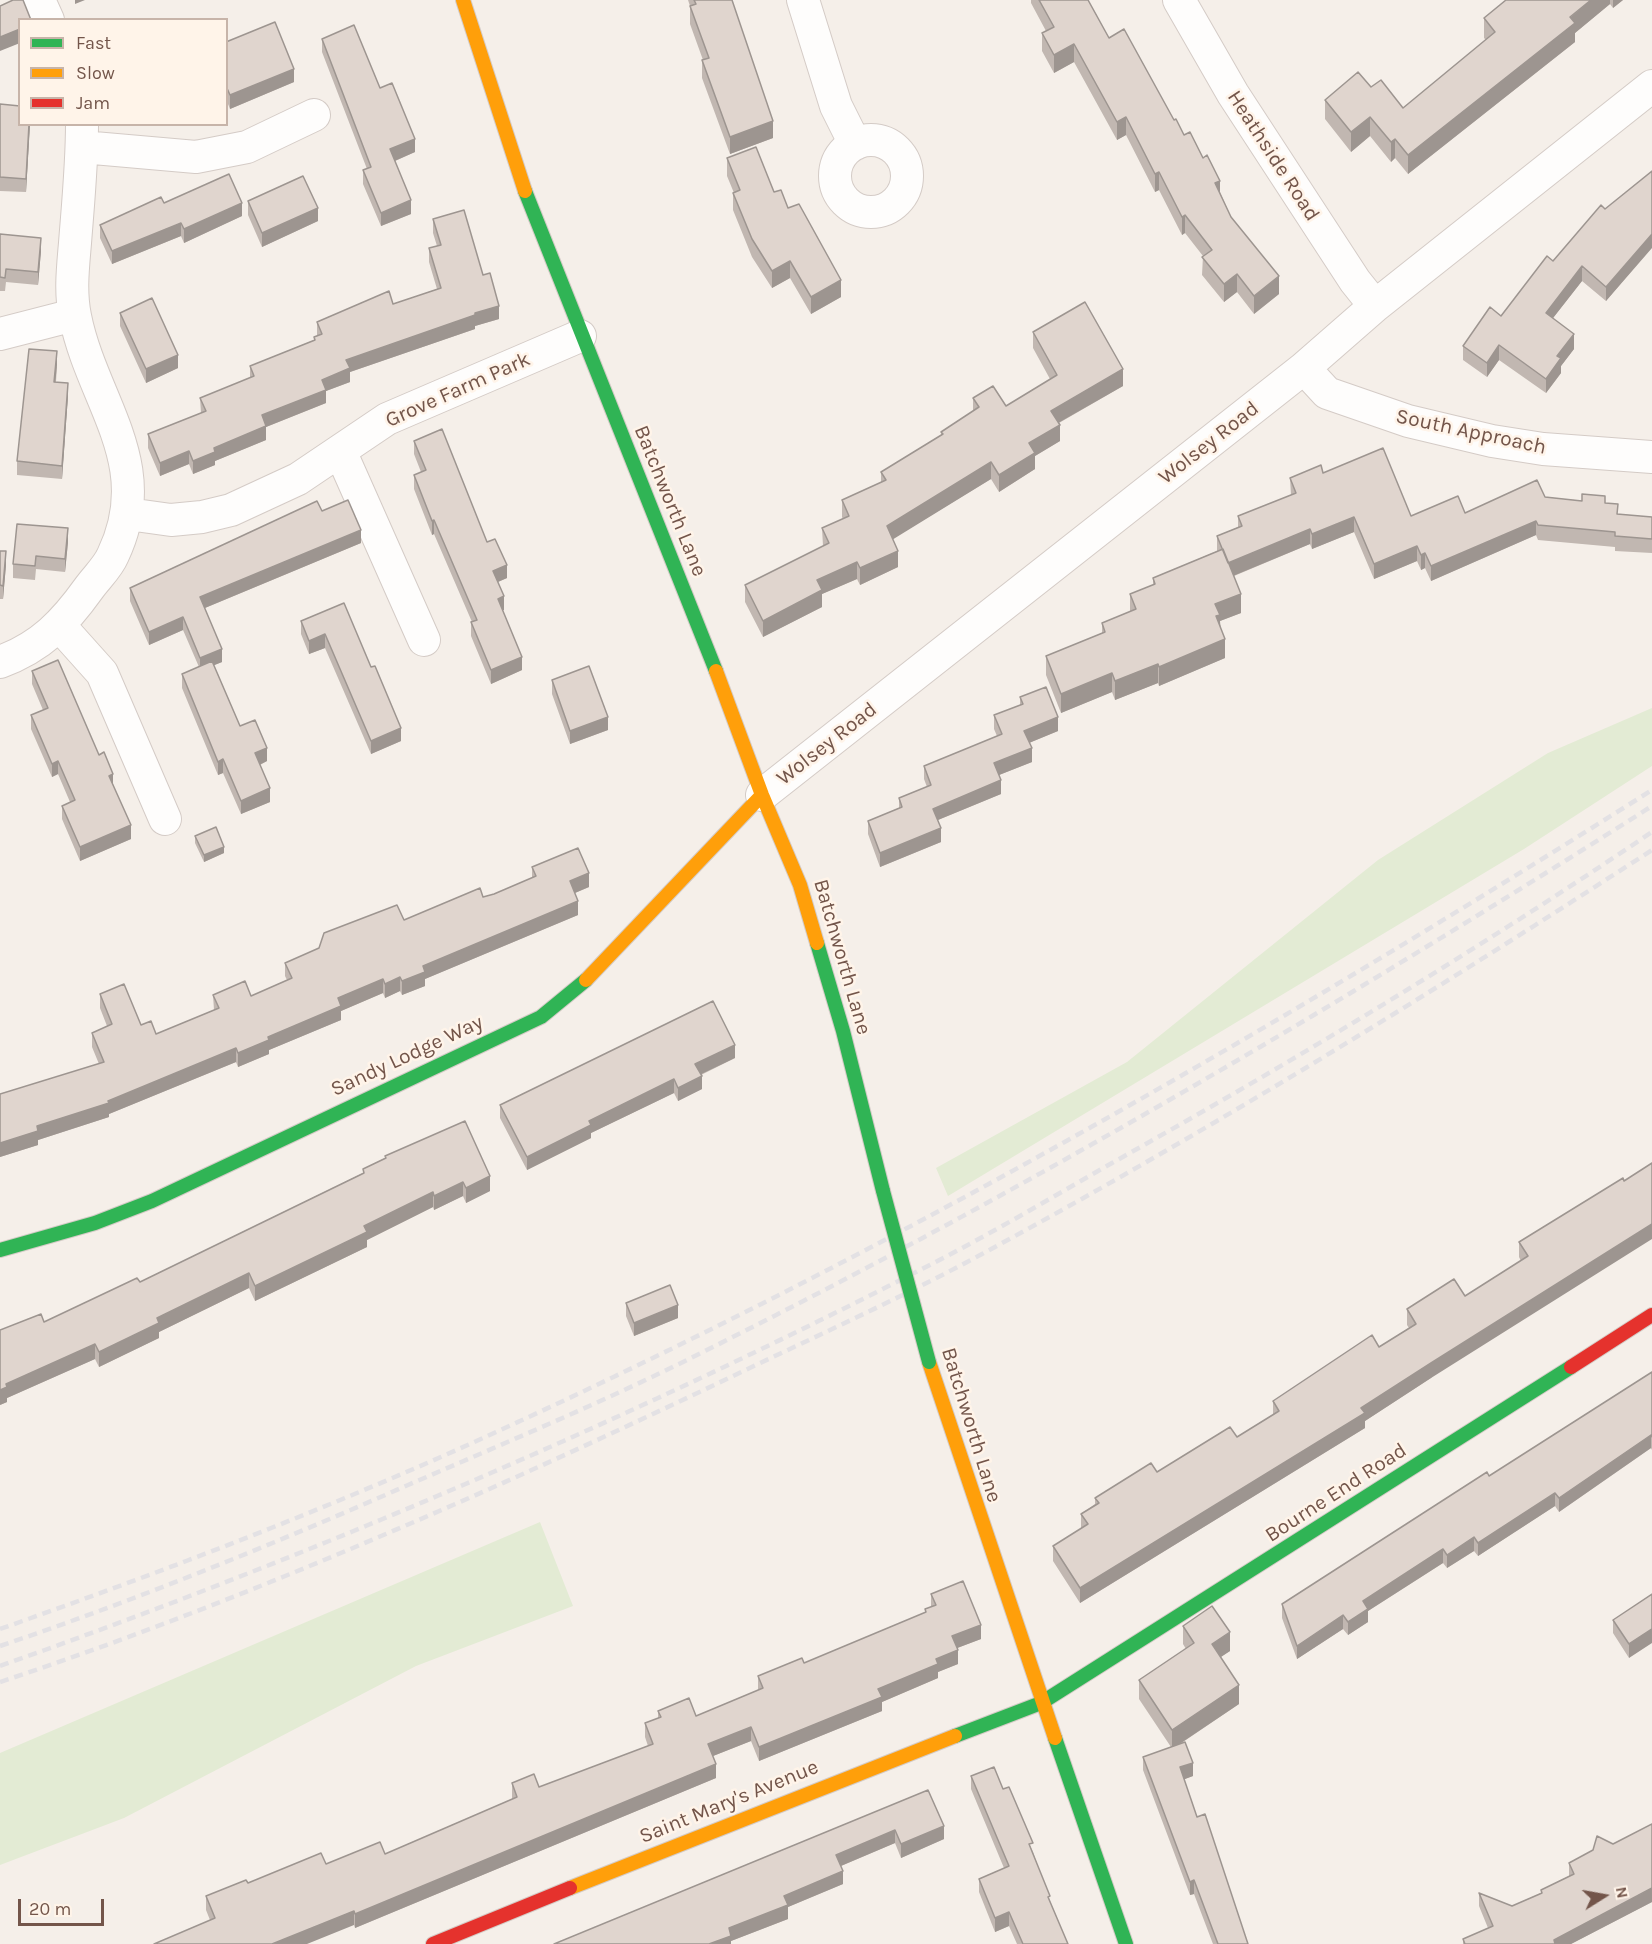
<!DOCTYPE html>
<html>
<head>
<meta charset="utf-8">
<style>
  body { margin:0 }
  #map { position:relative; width:1652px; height:1944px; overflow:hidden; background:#f5efe9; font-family:Karla,sans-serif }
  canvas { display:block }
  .legend { position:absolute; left:18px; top:18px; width:210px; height:108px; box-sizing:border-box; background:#fff4e9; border:2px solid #c7b4a9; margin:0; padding:8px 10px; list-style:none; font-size:18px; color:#73554a }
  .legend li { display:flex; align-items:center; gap:12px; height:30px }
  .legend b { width:30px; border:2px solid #c7b4a9 }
  .north { position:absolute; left:1574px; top:1866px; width:60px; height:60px; -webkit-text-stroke:4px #fff4e9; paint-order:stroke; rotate:79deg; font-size:16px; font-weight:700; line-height:24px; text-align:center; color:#73554a }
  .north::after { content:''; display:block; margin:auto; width:21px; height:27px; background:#73554a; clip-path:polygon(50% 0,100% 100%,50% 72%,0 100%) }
  .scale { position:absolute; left:18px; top:1899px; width:86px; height:27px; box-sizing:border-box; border:3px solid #73554a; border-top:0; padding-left:8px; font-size:18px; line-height:21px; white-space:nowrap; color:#73554a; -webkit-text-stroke:4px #fff4e9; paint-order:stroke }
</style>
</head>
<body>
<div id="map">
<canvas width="1652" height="1944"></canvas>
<ul class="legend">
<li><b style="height:8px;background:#30b455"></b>Fast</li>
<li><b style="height:8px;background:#ff9f0a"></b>Slow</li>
<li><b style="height:8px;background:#e5322d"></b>Jam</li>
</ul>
<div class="north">N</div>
<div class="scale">20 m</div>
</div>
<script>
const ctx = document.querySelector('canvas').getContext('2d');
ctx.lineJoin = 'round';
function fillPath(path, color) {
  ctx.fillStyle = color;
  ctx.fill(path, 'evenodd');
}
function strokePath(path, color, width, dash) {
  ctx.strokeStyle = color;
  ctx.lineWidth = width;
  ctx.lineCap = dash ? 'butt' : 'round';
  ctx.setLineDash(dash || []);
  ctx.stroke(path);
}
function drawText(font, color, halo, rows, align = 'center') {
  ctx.font = font + ' Karla,sans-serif';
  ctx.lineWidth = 5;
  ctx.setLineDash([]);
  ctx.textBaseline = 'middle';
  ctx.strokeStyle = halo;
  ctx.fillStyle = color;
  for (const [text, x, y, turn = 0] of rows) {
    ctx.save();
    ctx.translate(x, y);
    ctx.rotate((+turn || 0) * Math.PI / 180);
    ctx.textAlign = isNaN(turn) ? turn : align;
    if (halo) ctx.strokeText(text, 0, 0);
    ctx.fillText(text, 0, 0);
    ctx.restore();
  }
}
fillPath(new Path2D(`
  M1652 708V766L1524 849 948 1196 936 1168 1127 1062 1378 860 1548 753Z
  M540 1522 573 1606 416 1666 124 1818 0 1865V1753Z`), '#e3ebd4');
const street = new Path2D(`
  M39 0 48 20
  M803 0 836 106 855 144
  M1179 0 1233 94 1355 281 1375 306
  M835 176a36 36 0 1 1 72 0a36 36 0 1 1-72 0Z
  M82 147 196 157 247 147 314 115
  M0 334 74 315
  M1304 368 1327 393 1408 421 1492 441 1543 449 1652 457
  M341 453 424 640
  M128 514 171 520 202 517 231 510 298 479 387 419 580 336
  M59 625 102 673 165 819
  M0 662C41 647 64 623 89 588 97 577 108 567 113 555 157 463 92 402 75 316 70 292 73 267 75 243 78 204 82 164 82 124
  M762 795 1304 368 1375 306 1652 86`);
const fast = new Path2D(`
  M525 191 716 671
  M817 943 843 1031 883 1191
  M0 1250 95 1223 152 1201 541 1017 586 980
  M955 1736 1041 1703 1571 1367
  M1055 1738 1126 1944`);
const slow = new Path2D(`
  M463 0 525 191
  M716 671 762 795 800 885 817 943
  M586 980 762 795
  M929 1362 1055 1738
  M570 1888 955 1736`);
const jam = new Path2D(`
  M1571 1367 1652 1315
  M433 1944 570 1888`);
strokePath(street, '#d4cbc6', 34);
strokePath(fast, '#d4cbc6', 16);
strokePath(slow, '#d4cbc6', 16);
strokePath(jam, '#d4cbc6', 16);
strokePath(street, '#fefdfc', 32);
strokePath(fast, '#30b455', 14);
strokePath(slow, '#ff9f0a', 14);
strokePath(jam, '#e5322d', 14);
strokePath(new Path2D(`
  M0 1629C176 1567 351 1500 520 1421 912 1240 1287 1021 1652 790
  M0 1646C139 1599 274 1544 408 1485 505 1443 603 1402 697 1355 1026 1191 1342 1003 1652 806
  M0 1666C325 1551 643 1414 949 1255 1004 1226 1058 1194 1112 1163 1296 1060 1477 950 1652 832
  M0 1682C157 1630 309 1568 460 1502 560 1458 658 1412 756 1365 832 1329 908 1294 982 1254 1211 1130 1433 992 1652 850`), '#e3e1e4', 4.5, [9, 6]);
const fastBridge = new Path2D(`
  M883 1191 929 1362`);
strokePath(fastBridge, '#d4cbc6', 16, []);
strokePath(fastBridge, '#30b455', 14);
fillPath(new Path2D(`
  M688 0H732L773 138 730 154 702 78V60H703L690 24V6Z
  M1031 0H1088L1109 38 1174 120 1220 192 1231 217 1279 294 1254 314 1237 292 1224 302 1202 275 1203 256 1185 233 1182 235 1159 190 1155 192 1126 135 1117 140 1074 62 1054 73 1042 51V33L1046 31 1031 3Z
  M1506 0H1623L1613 8 1610 4 1575 33V42L1408 174 1395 158 1391 162 1370 136 1351 152 1325 119V100L1371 87 1403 108 1486 40 1484 38V18Z
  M322 39 380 88 415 152 395 161 411 214 381 226 363 184V170L367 169 322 52Z
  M226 42 294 82 230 109 226 99Z
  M0 104 20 124H30L26 192 0 191Z
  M727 158 774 192 788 208 841 297 811 314 790 278 772 288 752 257 733 210V193H734L727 176Z
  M248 201 318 221 262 247 248 215Z
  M164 203 242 216 184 243 181 236 112 264 100 238V225Z
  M433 219 483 275 499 319 475 326V329L350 372V382L326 391V403L266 427V440L215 461V465L193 474 189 464 160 476 148 448V434L201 413 200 398 250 378V366L314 340V337L317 336V322L393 304 437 289 429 262V248L437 246 433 233Z
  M0 234 41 251 38 285 6 282 5 291H0Z
  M1649 250 1606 301 1582 281 1553 318 1574 349 1561 366V373L1546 393 1499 360 1487 377 1463 360V346L1501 316 1553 261Z
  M120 313 178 368 146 383 120 326Z
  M1033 332 1123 386 1059 423 1060 441 1035 456V469L999 492 991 479 892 539 898 567 860 585 857 579 822 594V607L763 637 745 602V585L823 546 822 528 843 519 842 517V500L881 483V472L941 435V432L973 411V398L1006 406 1050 379 1033 348Z
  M57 365 56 382 68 396 62 479 17 475V461Z
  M414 441 487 542 507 578 498 582 504 610H502L522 670 491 684 471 636V622H472L434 534 432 535 414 489V475L421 472 414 454Z
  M1323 473 1411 516 1465 513 1545 497 1605 503 1618 514 1652 517V553L1615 551V547L1538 540 1536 535 1431 581 1425 568 1421 570 1417 561 1374 579 1354 532 1312 549 1310 544 1234 576 1241 613 1220 621 1225 658 1159 686 1158 683 1115 700 1112 692 1061 713 1046 675V656L1102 633V623L1130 612V594L1153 585V578L1217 551V536L1238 527V516L1291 495 1290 478Z
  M322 511 361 543 205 608 222 662 214 665 240 726 267 761 260 765 270 802 241 814 223 773 218 775 182 688V674L199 667 183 630 149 645 130 601V588Z
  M68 542 65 572 36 569 35 580 13 578V564Z
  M0 551 6 565 3 599H0Z
  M344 603 401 741 371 754 325 648 309 654 301 634V621Z
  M32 671 99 755 113 784 131 839 80 861 62 819V806L70 802 58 774 52 777 31 729V715L43 710 32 684Z
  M552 680 608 730 570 744 552 694Z
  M1020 697 1058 731 1029 743 1032 762 999 775 1001 794 938 820 941 842 880 867 868 834V821L899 808V798L927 787 924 779V766L997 736 994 729V715L1020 705Z
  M195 836 224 853 204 862 195 843Z
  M532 867 589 887 575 893 578 915 425 979V986L402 995 400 991 385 998 383 993 341 1011V1020L269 1050V1054L238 1067 236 1062 109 1114V1117L38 1140V1145L0 1157V1094L99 1064 92 1047V1033L107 1026 100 1008V994L141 1025 156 1034 214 1010 213 995 251 996 287 980 285 976V963L404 920 494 894 532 878Z
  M735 1058 701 1075 702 1089 678 1101 674 1093 591 1133V1138L527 1170 500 1118V1105Z
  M385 1156 490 1191 466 1203 463 1196 434 1210 433 1207 367 1240V1247L255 1301 249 1288 159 1332V1338L99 1367 95 1359 7 1398V1402L0 1405 44 1322 140 1282 363 1173V1169L385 1158Z
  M1623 1178 1431 1378 1365 1421V1428L1080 1603 1053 1561V1546L1081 1529V1514L1095 1504V1498L1237 1437 1273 1415V1401L1379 1347 1409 1328 1407 1325V1309L1465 1296 1521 1261 1519 1257V1242Z
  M626 1303 678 1318 634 1336 626 1316Z
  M1652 1372V1450L1651 1448 1559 1512 1555 1506 1478 1556 1474 1551 1447 1568 1443 1563 1368 1611V1622L1348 1635 1343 1629 1297 1659 1282 1618V1604L1489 1476Z
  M931 1594 981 1639 957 1648 958 1664 938 1672V1678L882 1702V1711L759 1761 751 1741 713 1756 716 1778 355 1928 354 1925 210 1920 206 1910V1896L248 1883 326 1864 385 1854 512 1799V1783L539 1787 648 1746 645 1737V1723L658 1718V1711L696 1716 758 1690V1676L804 1663 925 1613V1609L931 1607Z
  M1652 1594 1629 1658 1613 1633V1620Z
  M1183 1626 1230 1651 1220 1657 1239 1704 1180 1744 1193 1776 1184 1779 1197 1817 1248 1944H1213L1194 1894 1190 1895 1143 1770V1757L1171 1747 1139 1699V1680L1186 1649 1183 1644Z
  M971 1776 1003 1789 1033 1852 1050 1901 1068 1944H1017L1009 1926 995 1932 979 1892V1879L1004 1868 971 1789Z
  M928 1790 944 1839 901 1858 895 1843 841 1866 843 1884 788 1907V1919L731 1941V1944H554Z
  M1569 1863 1652 1902 1571 1944H1463V1939L1488 1928 1479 1906V1893L1512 1906 1541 1893V1890L1569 1876Z`), '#c1b7b1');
fillPath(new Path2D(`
  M75 0H85L75 4Z
  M1591 0H1610V4L1575 33V42L1408 174V155Z
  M1613 0H1623L1613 8Z
  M20 29V43L0 51V37Z
  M1074 44V62L1054 73V55Z
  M294 69V82L230 109V95Z
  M1126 117V135L1117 140V122Z
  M1370 117V136L1351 152V132Z
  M773 121V138L730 154V137Z
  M29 124H30L26 192V179Z
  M415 139V152L390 163V149Z
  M1395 139V158L1391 162V142Z
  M1159 172V190L1155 192V174Z
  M1220 181V199L1215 183Z
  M411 200V214L381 226V213Z
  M242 203V216L184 243V229Z
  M318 208V221L262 247V233Z
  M1185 215V233L1182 235V217Z
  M181 223V236L112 264V251Z
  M1652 234V248L1606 301V287Z
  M41 238V251L38 285V272Z
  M790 261V278L772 288V271Z
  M1582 266V281L1546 327V313Z
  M1237 274V292L1224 302V284Z
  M1279 276V294L1254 314V296Z
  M841 280V297L811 314V297Z
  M499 306V319L475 326V329L350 372V382L326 391V403L266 427V440L215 461V465L193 474V461L262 415 322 380 346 360 475 313Z
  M1574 334V349L1561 366V373L1546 393V379L1557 356Z
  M1499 345V360L1487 377V363Z
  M57 351V365L54 395V382Z
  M178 355V368L146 383V369Z
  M1123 369V386L1051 427V411Z
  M68 383V396L62 479V466Z
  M1060 425V441L1035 456V469L999 492V475L1029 443Z
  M189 451V464L160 476V463Z
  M991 462V479L887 543V526Z
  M1354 517V532L1312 549V534Z
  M434 520V534L432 535V521Z
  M1536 521V535L1431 581V566Z
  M68 528V542L65 572V559Z
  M1310 529V544L1228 578V563Z
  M361 530V543L200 610V597Z
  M1417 546V561L1374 579V564Z
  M6 551V565L3 599V586Z
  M898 551V567L860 585V568Z
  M1425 553V568L1421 570V555Z
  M857 562V579L822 594V607L763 637V621L817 580Z
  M507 565V578L493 584V571Z
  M1241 594V613L1220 621V634L1216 635 1215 604Z
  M504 596V610L498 612V599Z
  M183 617V630L149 645V632Z
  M325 634V648L309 654V641Z
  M1225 639V658L1159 686V667Z
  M222 649V662L200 671V658Z
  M522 657V670L491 684V670Z
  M1158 664V683L1115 700V681Z
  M1112 673V692L1061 713V694Z
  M608 717V730L570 744V731Z
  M1058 717V731L1024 745V731Z
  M401 728V741L371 754V741Z
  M267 748V761L255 767V753Z
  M1032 748V762L994 777V763Z
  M223 759V773L218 775V762Z
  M58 761V774L52 777V764Z
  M113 774V787L109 776Z
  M1001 780V794L933 822V809Z
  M270 788V802L241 814V801Z
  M131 825V839L80 861V847Z
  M941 828V842L880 867V853Z
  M224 847V853L204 862V855Z
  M589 873V887L570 895V881Z
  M578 901V915L425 979V986L402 995V981L423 966Z
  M400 977V991L385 998V984Z
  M383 979V993L341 1011V1020L269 1050V1054L238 1067V1053L338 998Z
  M735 1045V1058L695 1077V1064Z
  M236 1048V1062L109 1114V1117L38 1140V1145L0 1157V1143L37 1126 108 1101Z
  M702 1076V1089L678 1101V1088Z
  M674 1079V1093L591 1133V1138L527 1170V1157L589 1121Z
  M490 1176V1191L466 1203V1188Z
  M463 1182V1196L434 1210V1196Z
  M433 1192V1207L367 1240V1247L255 1301V1286L364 1226Z
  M1652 1224V1239L1431 1378 1365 1421V1428L1080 1603V1588L1361 1408 1431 1363Z
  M249 1273V1288L159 1332V1338L99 1367V1352L157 1318Z
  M678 1305V1318L634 1336V1323Z
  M95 1344V1359L7 1398V1402L0 1405V1390L6 1384Z
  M1651 1435V1448L1559 1512V1498Z
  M1555 1493V1506L1478 1556V1543Z
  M1474 1537V1551L1447 1568V1555Z
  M1443 1549V1563L1368 1611V1622L1348 1635V1622L1363 1601Z
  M1343 1615V1629L1297 1659V1646Z
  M981 1625V1639L952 1650V1636Z
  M1652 1629V1643L1629 1658V1644Z
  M1230 1632V1651L1212 1663V1644Z
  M958 1650V1664L938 1672V1678L882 1702V1711L759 1761V1747L878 1689 936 1659Z
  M1239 1685V1704L1172 1749V1730Z
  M751 1727V1741L708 1758V1744Z
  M1193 1763V1776L1180 1781V1767Z
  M716 1764V1778L355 1928V1914Z
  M944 1826V1839L901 1858V1844Z
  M895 1830V1843L836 1868V1855Z
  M843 1871V1884L788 1907V1919L731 1941V1944H709L729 1928 784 1896Z
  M1194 1880V1894L1190 1895V1882Z
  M1652 1888V1902L1571 1944H1554V1940Z
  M354 1911V1925L307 1944H272Z
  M1009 1912V1926L995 1932V1918Z`), '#9d9590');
const building = new Path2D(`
  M13 0H23L31 20H20V29L0 37V6Z
  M694 0H732L773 121 730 137 702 60 709 58 690 6 696 4Z
  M1039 0H1088L1109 38 1124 29 1174 120 1176 119 1184 135 1190 132 1203 158 1207 155 1220 181 1215 183 1231 217 1279 276 1254 296 1237 274 1224 284 1202 257 1212 250 1185 215 1182 217 1159 172 1155 174 1126 117 1117 122 1074 44 1054 55 1042 33 1054 27Z
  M1506 0H1591L1570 17 1575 23 1408 155 1395 139 1391 142 1370 117 1351 132 1325 100 1358 72 1371 87 1381 80 1403 108 1495 32 1484 18Z
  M275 22 294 69 230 95 226 86V42Z
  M354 25 380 88 392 83 415 139 390 149 411 200 381 213 363 170 371 167 322 39Z
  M0 104 20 106V124H29L26 179 0 177Z
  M756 147 774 192 781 190 788 208 799 204 841 280 811 297 790 261 772 271 752 239 733 193 740 190 727 158Z
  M1652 171V234L1606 287 1582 266 1546 313 1574 334 1557 356 1561 358 1546 379 1499 345 1487 363 1463 346 1490 307 1501 316 1547 256 1553 261 1601 205 1605 209Z
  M229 174 242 203 184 229 181 223 112 251 100 225 161 197 164 203Z
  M303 176 318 208 262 233 248 201Z
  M464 210 483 275 490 273 499 306 475 313V315L346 360 350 368 322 380 326 390 262 415 266 426 214 448 215 452 193 461 189 451 160 463 148 434 206 411 200 398 254 376 250 366 315 340 314 337 322 334 317 322 389 291 393 304 441 288 429 248 441 245 433 219Z
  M0 234 41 238 38 272 6 269 5 278 0 277Z
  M152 298 178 355 146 369 120 313Z
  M1085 302 1123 369 1051 411 1060 425 1029 443 1035 453 999 475 991 462 887 526 898 551 860 568 857 562 817 580 822 590 763 621 745 585 829 543 822 528 849 516 842 500 886 480 881 472 943 434 941 432 979 407 973 398 993 386 1006 406 1057 375 1033 332Z
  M29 349 57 351 54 382 68 383 62 466 17 461Z
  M442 429 487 542 495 539 507 565 493 571 504 596 498 599 522 657 491 670 471 622 477 620 434 520 432 521 414 475 426 470 414 441Z
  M1383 448 1411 516 1458 496 1465 513 1537 480 1545 497 1582 501V494L1605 496V503L1618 504 1617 514 1652 517V539L1615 536V532L1538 525 1536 521 1431 566 1425 553 1421 555 1417 546 1374 564 1354 517 1312 534 1310 529 1228 563 1217 536 1242 526 1238 516 1296 493 1290 478 1321 465 1323 473Z
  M348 500 361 530 200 597 222 649 200 658 183 617 149 632 130 588 317 501 322 511Z
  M17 524 68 528 65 559 36 556 35 566 13 564Z
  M1223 549 1241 594 1215 604 1220 615 1216 616 1225 639 1159 667 1158 664 1115 681 1112 673 1061 694 1046 656 1105 632 1102 623 1136 609 1130 594 1155 584 1153 578Z
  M0 551H6L3 586 0 585Z
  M344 603 371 667 375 666 401 728 371 741 325 634 309 641 301 621Z
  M58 660 99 755 104 752 113 774 109 776 131 825 80 847 62 806 75 800 58 761 52 764 31 715 48 708 32 671Z
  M212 661 240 726 255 720 267 748 255 753 270 788 241 801 223 759 218 762 182 674Z
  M589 666 608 717 570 731 552 680Z
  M1046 687 1058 717 1024 731 1032 748 994 763 1001 780 933 809 941 828 880 853 868 821 902 807 899 798 931 785 924 766 1002 734 994 715 1023 704 1020 697Z
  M216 827 224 847 204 855 195 836Z
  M578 848 589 873 570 881 578 901 423 966 425 972 402 981 400 977 385 984 383 979 338 998 341 1006 268 1037 269 1040 238 1053 236 1048 108 1101 109 1103 37 1126 38 1131 0 1143V1094L104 1062 92 1033 112 1024 100 994 124 984 141 1025 151 1021 156 1034 219 1008 213 995 245 981 251 996 292 978 285 963 319 948 324 933 397 905 404 920 480 888 483 897 494 894 536 876 532 867Z
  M713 1001 735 1045 695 1064 702 1076 678 1088 674 1079 589 1121 591 1125 527 1157 500 1105Z
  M465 1121 490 1176 466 1188 463 1182 434 1196 433 1192 364 1226 367 1232 255 1286 249 1273 157 1318 159 1323 99 1352 95 1344 6 1384 7 1387 0 1390V1330L41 1314 44 1322 137 1278 140 1282 364 1173 363 1169 386 1158 385 1156Z
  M1652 1163V1224L1431 1363 1361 1408 1365 1413 1080 1588 1053 1546 1088 1524 1081 1514 1099 1503 1095 1498 1151 1463 1157 1472 1230 1427 1237 1437 1279 1411 1273 1401 1372 1335 1379 1347 1416 1324 1407 1309 1454 1279 1465 1296 1528 1256 1519 1242 1623 1178 1624 1181Z
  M670 1285 678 1305 634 1323 626 1303Z
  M1652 1372V1437L1651 1435 1559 1498 1555 1493 1478 1543 1474 1537 1447 1555 1443 1549 1363 1601 1368 1609 1348 1622 1343 1615 1297 1646 1282 1604 1487 1472 1489 1476Z
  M963 1581 981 1625 952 1636 958 1650 936 1659 938 1664 878 1689 882 1697 759 1747 751 1727 708 1744 716 1764 355 1914 354 1911 272 1944H154L215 1918 206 1896 246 1880 248 1883 321 1853 326 1864 380 1842 385 1854 517 1797 512 1783 534 1774 539 1787 653 1744 645 1723 661 1717 658 1711 689 1698 696 1716 763 1688 758 1676 802 1658 804 1663 926 1612 925 1609 936 1605 931 1594Z
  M1652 1594V1629L1629 1644 1613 1620Z
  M1212 1606 1230 1632 1212 1644 1239 1685 1172 1730 1139 1680 1194 1643 1183 1626Z
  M1185 1742 1193 1763 1180 1767 1197 1817 1205 1814 1248 1944H1218L1194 1880 1190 1882 1143 1757Z
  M994 1767 1003 1789 1009 1787 1033 1843 1029 1844 1050 1896 1048 1897 1068 1944H1023L1009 1912 995 1918 979 1879 1009 1866 971 1776Z
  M928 1790 944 1826 901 1844 895 1830 836 1855 843 1871 784 1896 788 1905 729 1928 731 1936 709 1944H554Z
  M1652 1824V1888L1554 1940 1555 1944H1465L1463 1939 1493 1926 1479 1893 1512 1906 1542 1893 1541 1890 1574 1874 1569 1863 1593 1850 1597 1836 1613 1844Z`);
fillPath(building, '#e0d5ce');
strokePath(building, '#9d9590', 1.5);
drawText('21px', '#73554a', '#fff4e9', [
  ["Heathside Road",1273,156,57],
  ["Grove Farm Park",458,390,-24],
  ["South Approach",1471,432,12],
  ["Wolsey Road",1209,443,-38],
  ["Batchworth Lane",670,501,68],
  ["Wolsey Road",827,744,-38],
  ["Batchworth Lane",842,957,74],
  ["Sandy Lodge Way",407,1056,-25],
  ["Batchworth Lane",971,1425,73],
  ["Bourne End Road",1336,1493,-33],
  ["Saint Mary's Avenue",729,1802,-22]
]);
</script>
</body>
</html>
